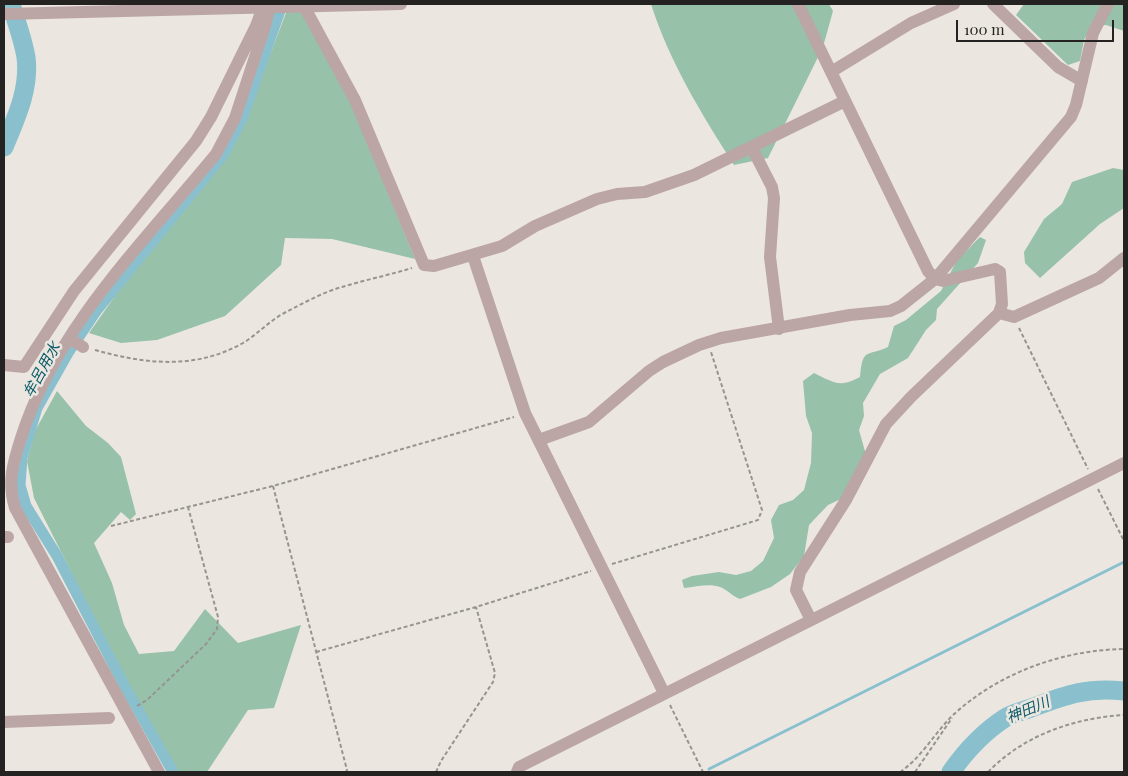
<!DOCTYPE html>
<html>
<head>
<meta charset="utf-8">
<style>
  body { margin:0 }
  #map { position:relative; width:1128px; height:776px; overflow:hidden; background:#ebe7e0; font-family:"Playfair Display",serif }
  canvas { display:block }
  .frame { position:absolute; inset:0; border:5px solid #242321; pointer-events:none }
  .scale { position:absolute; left:956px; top:20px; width:158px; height:22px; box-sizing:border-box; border:2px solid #242321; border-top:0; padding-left:6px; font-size:15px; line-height:18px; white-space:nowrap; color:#242321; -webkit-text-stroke:4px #ebe7e0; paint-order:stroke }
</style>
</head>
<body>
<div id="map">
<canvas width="1128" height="776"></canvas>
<div class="frame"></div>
<div class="scale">100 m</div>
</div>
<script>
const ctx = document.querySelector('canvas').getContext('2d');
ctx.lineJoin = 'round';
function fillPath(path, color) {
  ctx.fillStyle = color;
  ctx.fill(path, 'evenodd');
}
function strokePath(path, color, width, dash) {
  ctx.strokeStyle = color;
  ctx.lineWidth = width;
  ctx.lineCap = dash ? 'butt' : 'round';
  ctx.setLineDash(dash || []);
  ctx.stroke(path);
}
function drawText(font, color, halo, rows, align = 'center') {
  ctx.font = font + ' "Playfair Display","Noto Sans JP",serif';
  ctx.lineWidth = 5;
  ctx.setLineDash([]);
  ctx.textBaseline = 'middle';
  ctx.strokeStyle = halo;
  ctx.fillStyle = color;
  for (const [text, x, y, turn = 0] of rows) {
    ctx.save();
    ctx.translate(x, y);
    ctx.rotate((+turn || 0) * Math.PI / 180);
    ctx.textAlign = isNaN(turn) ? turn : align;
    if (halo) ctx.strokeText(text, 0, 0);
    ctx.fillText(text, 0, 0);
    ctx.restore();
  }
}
fillPath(new Path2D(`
  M651 4H829L833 11 823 47 768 158 734 165C702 115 669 61 651 4Z
  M1024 4H1124V31L1106 25 1091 27 1084 40 1080 61 1068 65 1016 15Z
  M289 5 300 8 351 103 415 259 332 239 285 238 281 265 225 316 157 340 121 343 89 333 144 255 185 205 225 149 253 100Z
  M1113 168 1124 170V208L1100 224 1040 278 1025 263 1024 252 1044 219 1062 204 1072 182Z
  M980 237 986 240 978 263 937 309 936 320 926 330 908 358 880 374 863 403 864 416 859 430 866 455 843 498 828 505 809 525 804 556 790 574 771 587 740 599C732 596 725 588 720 587 709 583 696 587 684 588L682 580 692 576 719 572 736 575 751 571 763 561 774 538 771 520 779 505 793 500 804 490 811 463 812 433 806 416 803 381 814 373C835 383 839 388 860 377 863 347 866 357 888 347L894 326 906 320 941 291 957 260Z
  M57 391 86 426 108 443 121 457 136 514 130 520 121 512 94 543 112 583 124 625 139 654 174 651 205 609 238 643 301 625 274 708 248 710 207 772H178L136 701 34 498 27 461 35 431Z`), '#97c1a8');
strokePath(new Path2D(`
  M709 769 1124 562`), '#8ac0ce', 3);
strokePath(new Path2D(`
  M173 772 125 687 57 556 26 506 20 485 22 458 37 408 68 353 97 310 223 155 242 119 280 11V4`), '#8ac0ce', 11);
strokePath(new Path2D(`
  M4 147C16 118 30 89 26 57 23 39 16 21 11 4
  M951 772C965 752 985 731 1005 718 1013 713 1023 711 1031 708 1066 695 1086 687 1124 691`), '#8ac0ce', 19);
strokePath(new Path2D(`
  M1019 328 1088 469
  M95 350C145 364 195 370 243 343 258 334 270 320 286 312 304 303 323 292 342 287 365 280 389 275 412 268
  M273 486 347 770 346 772
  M1098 489 1124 541
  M111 526 273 486 514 417
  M612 564 758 520 762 510 711 352
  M316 652 476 607 591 571
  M670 705 703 772
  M137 706 147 700 206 644 217 629 218 617 188 507
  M436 772 441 761 493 682 495 673 476 607
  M900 772C921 758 934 734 952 716 998 673 1062 650 1124 649
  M915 772 952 718
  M988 772C1024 735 1074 718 1124 715`), '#96948f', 2, [4, 2.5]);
strokePath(new Path2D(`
  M993 4 1058 67 1082 81
  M304 6 355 100 424 265 434 266 502 246 535 226 597 199 617 194 645 192 694 175 845 101
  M4 14 401 4
  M831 72 911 23 954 4
  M752 148 772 187 774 198 770 257 779 329
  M473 256 525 413 664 693
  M999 313 1014 317 1099 278 1124 258
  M69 338 83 347
  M4 365 24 367 74 291 196 141 211 117 256 26 263 7
  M539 440 589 422 649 371 663 362 699 345 721 338 850 315 890 311 901 306 935 279 928 271 798 4
  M4 537H8
  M811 620 796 590 800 572 846 500 886 424 911 397 999 313 1002 304 1000 272 995 269 943 281 935 279 1071 117 1076 105 1093 33 1108 4
  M4 722 109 718
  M159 772 15 508C7 482 13 463 21 438 56 327 144 242 216 154L235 118 266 23 270 4
  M517 772 519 767 1124 463`), '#bca5a5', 12);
drawText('italic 15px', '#0c5a68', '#ebe7e0', [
  ["牟呂用水",42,370,-61],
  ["神田川",1028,710,-23]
]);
</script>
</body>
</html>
